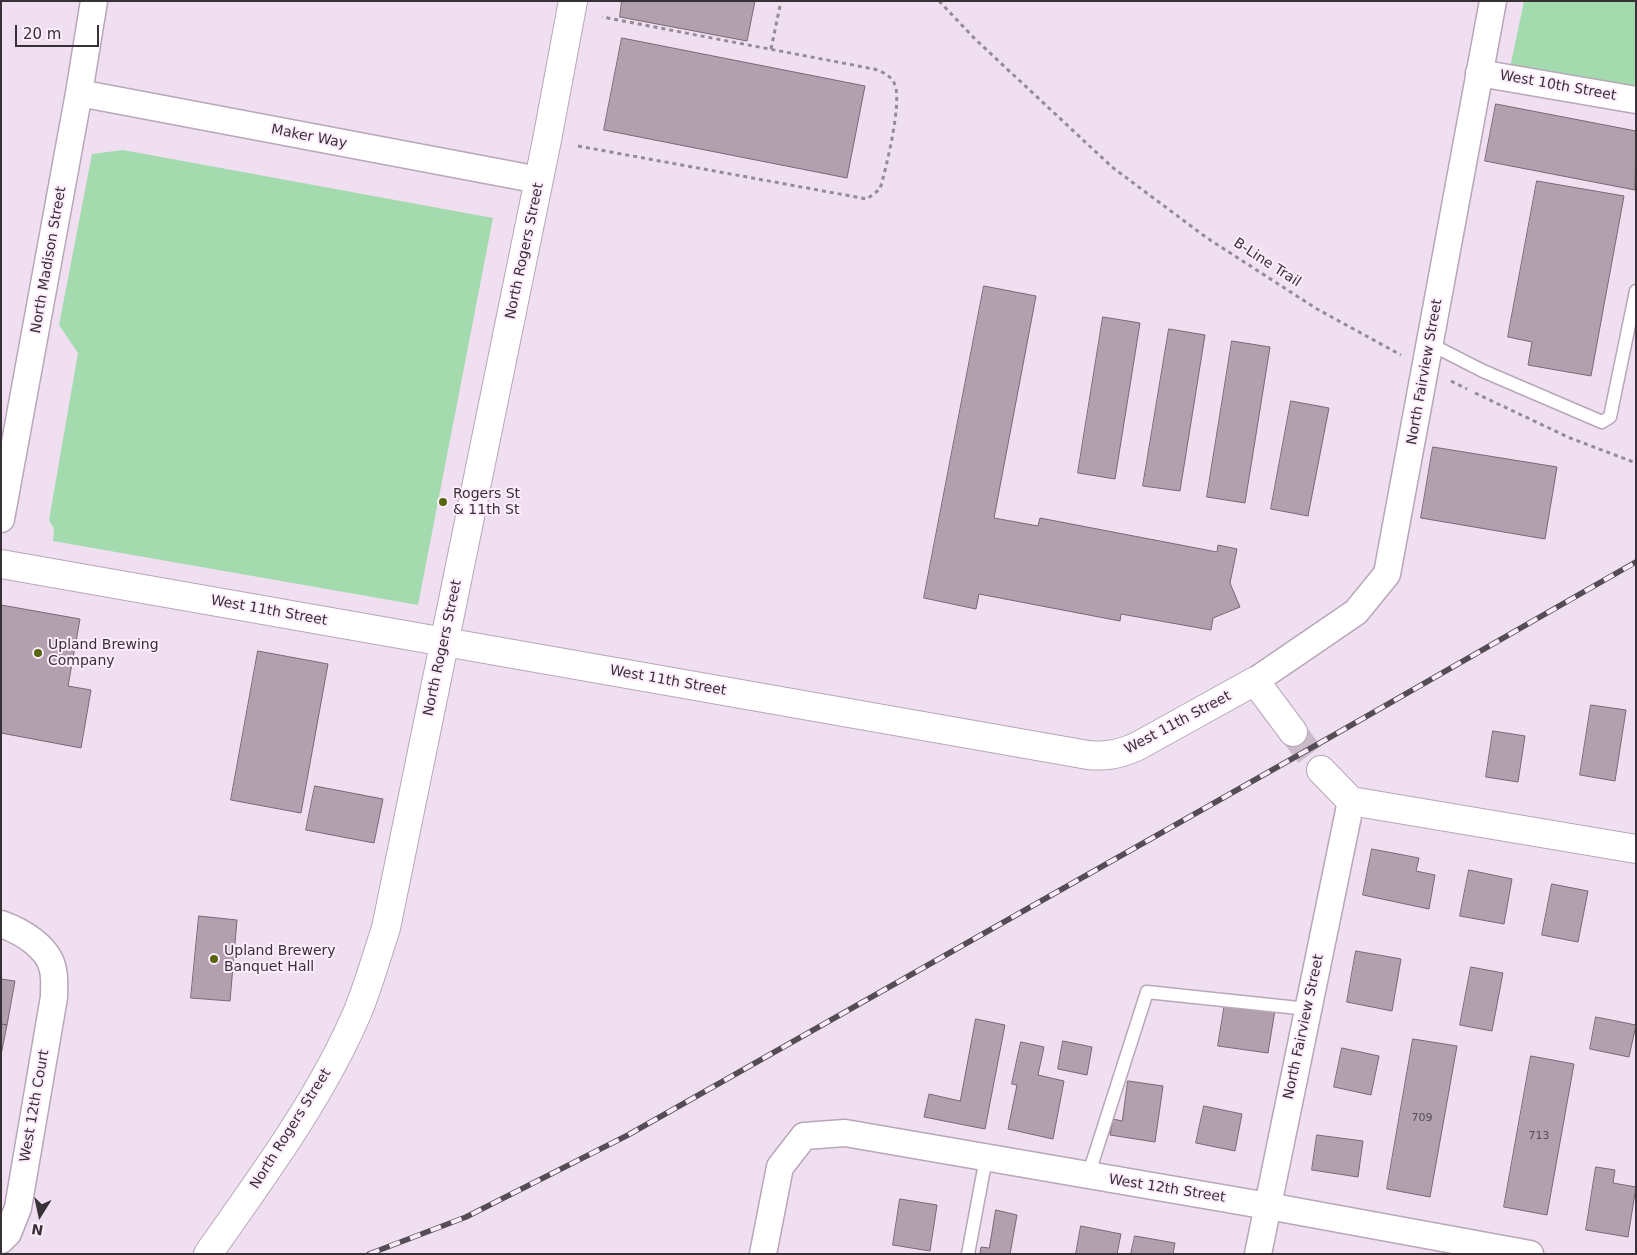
<!DOCTYPE html>
<html>
<head>
<meta charset="utf-8">
<style>
  body { margin:0 }
  #map { position:relative; width:1637px; height:1255px; overflow:hidden; background:#f0dff0; font-family:"DejaVu Sans",sans-serif }
  canvas { display:block }
  .frame { position:absolute; inset:0; border:2px solid #373137; pointer-events:none }
  .north { position:absolute; left:15px; top:1190px; width:50px; height:50px; -webkit-text-stroke:4px #feecfd; paint-order:stroke; rotate:190deg; font-size:14px; font-weight:700; line-height:20px; text-align:center; color:#373137 }
  .north::after { content:''; display:block; margin:auto; width:18px; height:22px; background:#373137; clip-path:polygon(50% 0,100% 100%,50% 72%,0 100%) }
  .scale { position:absolute; left:15px; top:25px; width:84px; height:22px; box-sizing:border-box; border:2px solid #373137; border-top:0; padding-left:6px; font-size:15px; line-height:18px; white-space:nowrap; color:#373137; -webkit-text-stroke:4px #feecfd; paint-order:stroke }
</style>
</head>
<body>
<div id="map">
<canvas width="1637" height="1255"></canvas>
<div class="frame"></div>
<div class="north">N</div>
<div class="scale">20 m</div>
</div>
<script>
const ctx = document.querySelector('canvas').getContext('2d');
ctx.lineJoin = 'round';
function fillPath(path, color) {
  ctx.fillStyle = color;
  ctx.fill(path, 'evenodd');
}
function strokePath(path, color, width, dash) {
  ctx.strokeStyle = color;
  ctx.lineWidth = width;
  ctx.lineCap = dash ? 'butt' : 'round';
  ctx.setLineDash(dash || []);
  ctx.stroke(path);
}
function drawText(font, color, halo, rows, align = 'center') {
  ctx.font = font + ' "DejaVu Sans",sans-serif';
  ctx.lineWidth = 4;
  ctx.setLineDash([]);
  ctx.textBaseline = 'middle';
  ctx.strokeStyle = halo;
  ctx.fillStyle = color;
  for (const [text, x, y, turn = 0] of rows) {
    ctx.save();
    ctx.translate(x, y);
    ctx.rotate((+turn || 0) * Math.PI / 180);
    ctx.textAlign = isNaN(turn) ? turn : align;
    if (halo) ctx.strokeText(text, 0, 0);
    ctx.fillText(text, 0, 0);
    ctx.restore();
  }
}
fillPath(new Path2D(`
  M1524 1H1636V92L1510 68Z
  M123 150 493 218 418 605 53 541 54 529 49 520 78 353 59 325 92 154Z`), '#a3daae');
const building = new Path2D(`
  M622 1H755L747 41 620 17Z
  M622 38 865 86 847 178 604 130Z
  M1496 104 1636 131 1635 190 1485 161Z
  M1537 181 1624 196 1591 376 1528 365 1532 342 1508 337Z
  M984 286 1036 296 994 518 1038 526 1040 518 1217 552 1218 545 1237 549 1230 583 1240 607 1213 618 1211 630 1121 614 1120 621 979 594 976 609 924 598Z
  M1103 317 1140 323 1115 479 1078 473Z
  M1169 329 1205 335 1180 491 1143 486Z
  M1232 341 1270 347 1245 503 1207 497Z
  M1291 401 1329 408 1308 516 1271 509Z
  M1433 447 1557 467 1545 539 1421 518Z
  M1 605 80 619 68 686 91 690 81 748 1 733Z
  M258 651 328 664 301 813 231 800Z
  M1591 705 1626 710 1615 781 1580 775Z
  M1493 731 1525 736 1518 782 1486 777Z
  M315 786 383 799 374 843 306 830Z
  M1372 849 1419 858 1416 871 1435 875 1429 909 1363 895Z
  M1469 870 1512 879 1504 924 1460 916Z
  M1552 884 1588 891 1578 942 1542 935Z
  M199 916 237 920 230 1001 191 998Z
  M1356 951 1401 959 1392 1011 1347 1002Z
  M1471 967 1503 973 1492 1031 1460 1025Z
  M1 979 15 981 7 1025 1 1024Z
  M1225 1003 1275 1010 1268 1053 1218 1046Z
  M1596 1017 1636 1025 1629 1057 1590 1049Z
  M976 1019 1005 1025 985 1129 924 1117 929 1094 960 1101Z
  M1 1024 7 1025 1 1055Z
  M1413 1039 1457 1046 1430 1197 1387 1189Z
  M1063 1041 1092 1047 1087 1075 1058 1069Z
  M1021 1042 1044 1047 1038 1075 1064 1081 1053 1139 1008 1129 1017 1085 1012 1084Z
  M1342 1048 1379 1056 1371 1095 1334 1087Z
  M1531 1056 1574 1064 1547 1215 1504 1207Z
  M1128 1081 1163 1086 1155 1142 1110 1135 1113 1119 1122 1121Z
  M1204 1106 1242 1114 1235 1151 1196 1143Z
  M1317 1135 1363 1141 1358 1177 1312 1170Z
  M1596 1167 1615 1170 1613 1183 1636 1187 1628 1237 1586 1230Z
  M900 1199 937 1205 930 1251 893 1245Z
  M996 1210 1017 1215 1010 1254H980L981 1247 989 1248Z
  M1081 1226 1121 1234 1117 1254H1076Z
  M1135 1236 1175 1243 1173 1254H1131Z`);
fillPath(building, '#b3a0af');
strokePath(building, '#796775', 1);
strokePath(new Path2D(`
  M1293 732 1321 770`), '#cbbccb', 28, [28, 14]);
const lane = new Path2D(`
  M1430 344 1483 371 1602 422 1610 417 1636 291
  M1088 1176 1147 992 1308 1009
  M968 1254 986 1158`);
const street = new Path2D(`
  M1479 73 1636 100
  M79 93 539 180
  M1 519 79 93 94 1
  M1255 681 1356 612 1387 574 1493 1
  M1 924C21 931 49 947 53 970 55 979 54 988 54 997L18 1208 8 1233 1 1240
  M763 1254 780 1167 804 1136 845 1133 1268 1206 1530 1254
  M1258 1254 1351 801`);
const secondary = new Path2D(`
  M1 564 1088 755C1106 757 1119 754 1136 747L1255 681 1293 732
  M1321 770 1351 801 1636 849
  M208 1254C262 1177 321 1098 358 1011 369 984 377 955 386 928L547 140 573 1`);
strokePath(lane, '#b8a7b8', 15);
strokePath(street, '#b8a7b8', 29);
strokePath(secondary, '#b8a7b8', 30);
strokePath(new Path2D(`
  M939 1 975 39 1112 167 1207 238 1317 309 1401 355
  M771 49 781 1
  M578 146 867 199 880 189C886 169 902 103 895 85 892 76 883 72 874 69L602 17
  M1451 381 1467 389
  M1475 393 1570 438 1636 463`), '#968a96', 3, [4, 4]);
strokePath(lane, '#fff', 12);
strokePath(street, '#fff', 26);
strokePath(secondary, '#fff', 28);
const rail = new Path2D(`
  M369 1254 466 1217 628 1135 1341 731 1636 562`);
strokePath(rail, '#554d55', 5.5);
strokePath(rail, '#feecfd', 4, [11]);
for (const [x, y, r, color] of [
  [443,502,5,"#55660f"],
  [38,653,5,"#55660f"],
  [214,959,5,"#55660f"]
]) {
  const dot = new Path2D();
  dot.arc(x, y, r, 0, 2 * Math.PI);
  ctx.fillStyle = color;
  ctx.fill(dot);
  strokePath(dot, '#feecfd', 2);
}
drawText('11px', '#564d55', null, [
  ["709",1422,1118],
  ["713",1539,1136]
]);
drawText('14px', '#373137', '#feecfd', [
  ["West 10th Street",1558,86,10],
  ["Maker Way",309,137,11],
  ["North Rogers Street",525,251,-78],
  ["North Madison Street",49,260,-80],
  ["B-Line Trail",1267,263,33],
  ["North Fairview Street",1425,372,-80],
  ["West 11th Street",269,611,10],
  ["North Rogers Street",443,648,-78],
  ["West 11th Street",668,681,10],
  ["West 11th Street",1178,723,-28],
  ["North Fairview Street",1304,1027,-78],
  ["West 12th Court",35,1106,-80],
  ["North Rogers Street",291,1129,-58],
  ["West 12th Street",1167,1189,9]
]);
drawText('14px', '#373137', '#feecfd', [
  ["Rogers St",453,494],
  ["& 11th St",453,510],
  ["Upland Brewing",48,645],
  ["Company",48,661],
  ["Upland Brewery",224,951],
  ["Banquet Hall",224,967]
], 'left');
</script>
</body>
</html>
